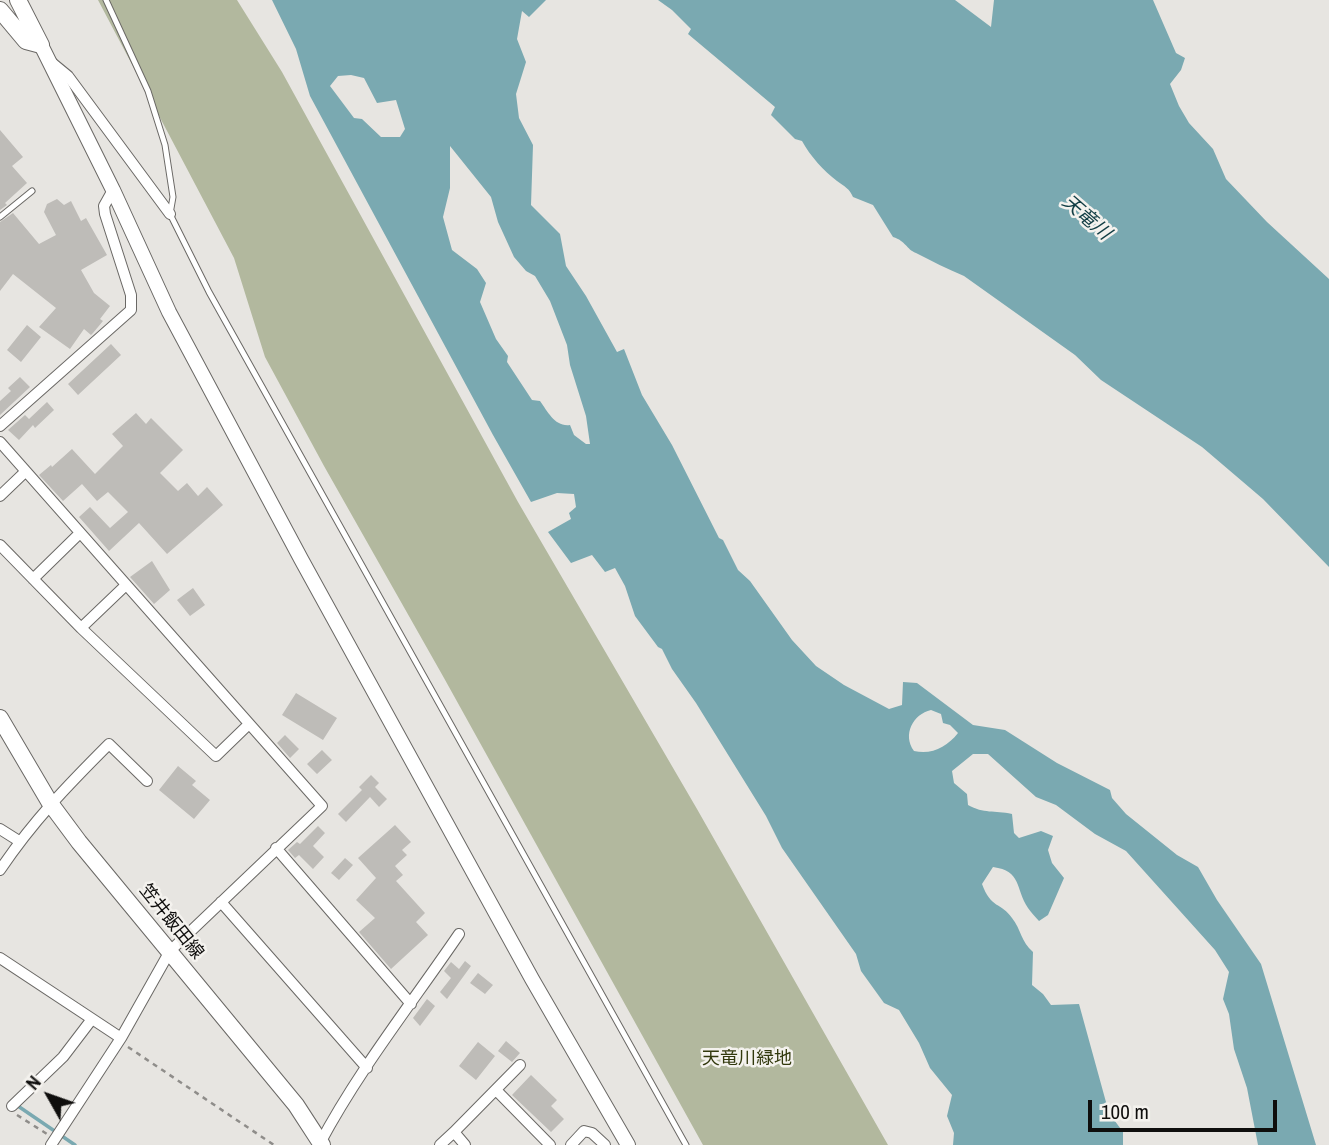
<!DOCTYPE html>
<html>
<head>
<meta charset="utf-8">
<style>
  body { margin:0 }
  #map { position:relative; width:1329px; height:1145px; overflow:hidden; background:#e7e5e1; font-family:"Archivo Narrow",sans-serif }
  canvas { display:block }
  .north { position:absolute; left:14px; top:1061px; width:70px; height:70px; -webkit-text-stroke:5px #f4f2ee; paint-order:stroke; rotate:310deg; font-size:19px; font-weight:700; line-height:28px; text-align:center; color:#0f0e0d }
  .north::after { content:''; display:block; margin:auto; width:24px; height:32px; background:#0f0e0d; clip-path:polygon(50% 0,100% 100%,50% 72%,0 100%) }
  .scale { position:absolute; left:1088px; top:1100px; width:189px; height:32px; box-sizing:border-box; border:4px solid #0f0e0d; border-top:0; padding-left:9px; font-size:21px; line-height:24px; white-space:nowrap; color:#0f0e0d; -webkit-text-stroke:5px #f4f2ee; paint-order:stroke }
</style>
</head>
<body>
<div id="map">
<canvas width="1329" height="1145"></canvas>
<div class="north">N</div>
<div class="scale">100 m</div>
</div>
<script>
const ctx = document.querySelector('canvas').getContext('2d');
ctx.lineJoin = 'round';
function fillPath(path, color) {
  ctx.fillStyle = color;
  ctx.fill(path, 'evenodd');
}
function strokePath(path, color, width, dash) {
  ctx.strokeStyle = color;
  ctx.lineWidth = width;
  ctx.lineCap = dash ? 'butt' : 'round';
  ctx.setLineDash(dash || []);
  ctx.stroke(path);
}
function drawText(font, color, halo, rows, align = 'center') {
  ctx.font = font + ' "Archivo Narrow","Noto Sans JP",sans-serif';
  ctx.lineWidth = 5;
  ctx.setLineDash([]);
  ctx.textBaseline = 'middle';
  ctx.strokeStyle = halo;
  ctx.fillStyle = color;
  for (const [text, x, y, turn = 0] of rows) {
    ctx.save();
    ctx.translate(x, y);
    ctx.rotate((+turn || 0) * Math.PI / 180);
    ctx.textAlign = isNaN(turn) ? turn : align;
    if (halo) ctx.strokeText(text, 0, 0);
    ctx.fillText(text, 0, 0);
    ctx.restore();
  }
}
fillPath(new Path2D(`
  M98 0H237L282 72 518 502 697 809 888 1145H703L444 678 324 466 265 357 234 258Z`), '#b2b89e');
fillPath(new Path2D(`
  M272 0H546L529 17 522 11 517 39 526 62 516 94 519 118 533 145 531 205 560 234 566 266 586 296 617 352 624 349 642 395 672 445 719 538 723 540 738 570 750 581 792 640 816 666 844 685 889 709 902 705 903 682 917 683 973 725 1005 730 1057 763 1110 790 1112 798 1126 814 1177 855 1198 867 1217 900 1261 964 1316 1145H1258L1247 1088 1234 1049 1229 1014 1223 999 1229 972 1215 950 1126 851 1095 834 1056 805 1036 797 988 754H973L952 771 954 783 967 794 968 805C984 814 994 810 1012 814L1014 833 1019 838 1041 831 1053 836 1048 850 1052 863 1064 878 1048 915 1039 921C1035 917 1031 912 1028 908 1015 888 1022 871 993 867L982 884C991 909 1001 902 1012 918 1021 929 1021 942 1033 952L1032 985 1043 994 1051 1005 1079 1004 1109 1113 1123 1132V1145H953L954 1133 947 1116 952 1095 930 1068 919 1043 899 1010 884 1003 861 971 856 954 782 848 766 816 696 703 672 669 662 649 658 647 635 616 625 586 615 568 605 572 592 555 571 563 548 532 571 519 569 513 576 507 574 494 557 493 531 502 493 435 310 96 296 49ZM351 75 364 78 377 103 396 100 405 129 400 137H381L362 119 354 118 330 86 338 76ZM450 146 491 197 498 222 514 257 526 271 535 276 550 301 567 345 570 365 586 416 590 444H586L574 435 570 425C555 427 548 412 540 401L532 400 507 362 508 356 496 339 480 302 486 283 477 269 452 250 443 217 450 188ZM931 710 941 714 943 723 950 725 958 733C947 747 932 755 914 751 902 735 913 714 931 710Z
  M658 0H955L991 27 994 0H1153L1176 53 1185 58 1181 70 1170 84 1179 106 1189 123 1213 149 1226 179 1267 222 1329 279V567L1263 499 1202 447 1101 380 1075 355 964 276C947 269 932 261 916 253 906 249 906 241 893 237L873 205 853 197C849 188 845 187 837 181 824 171 810 156 802 141L795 139 771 115 775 107 688 34 691 29 672 10Z`), '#7aa9b1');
strokePath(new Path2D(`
  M15 1104 75 1145`), '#7aa9b1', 3.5);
fillPath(new Path2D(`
  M0 130 23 157 12 166 27 183 5 203 7 205 0 210Z
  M57 199 64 205 71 201 81 221 86 218 107 255 81 270 94 293 110 306 100 319 103 321 93 333 91 335 84 329 70 349 39 327 56 308 13 274 0 291V222L13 213 39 244 56 235 44 212 47 204Z
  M27 325 41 337 21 362 7 350Z
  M111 344 121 355 78 395 68 384Z
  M20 377 30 387 0 415V401L11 391 8 388Z
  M47 402 54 410 35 428 33 425 19 440 8 430 25 415 29 419Z
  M136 413 146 424 151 418 183 450 160 473 178 491 187 483 198 496 207 487 223 505 167 554 139 523 109 551 79 517 90 507 110 528 128 512 108 492 97 501 82 484 63 501 39 475 51 465 52 467 72 449 95 474 123 446 112 434Z
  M152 561 170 590 154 604 130 577Z
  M193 588 205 605 190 616 177 600Z
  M296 693 337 718 323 740 282 715Z
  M285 735 299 749 290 758 277 743Z
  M322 750 332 760 317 774 307 764Z
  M178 766 196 781 192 785 210 800 194 819 159 790Z
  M371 775 379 783 375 787 387 799 379 807 370 797 346 822 338 814 362 790 359 787Z
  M395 825 411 842 402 850 407 855 395 866 403 875 396 881 425 913 416 922 428 935 391 969 359 932 375 918 356 900 376 878 358 858Z
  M318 826 325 833 313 846 324 857 313 869 299 855 295 858 288 850 297 842 300 844Z
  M345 858 353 865 339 880 331 873Z
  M465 961 471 966 447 999 440 992 451 978 444 971 451 962 459 969Z
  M478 973 493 985 485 994 470 983Z
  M427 999 435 1006 420 1026 413 1018Z
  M506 1041 520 1053 512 1062 498 1051Z
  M478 1042 495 1056 476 1080 459 1066Z
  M531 1075 557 1100 551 1106 564 1119 551 1132 512 1095Z`), '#bebcb8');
const service = new Path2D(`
  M106 0 148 91 165 145 173 197 170 214 209 292 686 1145
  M0 217 32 191`);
const minor = new Path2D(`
  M51 62 68 76 170 214
  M0 426 131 310V295L105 214 104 206 113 190
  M0 442 322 806 170 951 121 1038 0 958
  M0 496 25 472
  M0 545 81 628 216 756 248 725
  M33 579 80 533
  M81 628 126 585
  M0 829 19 841
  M276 848 411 1004
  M0 870C33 821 68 785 109 744L147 781
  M221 902 367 1068
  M496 1090 550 1145
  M12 1106 63 1057 92 1019
  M51 1145 121 1038
  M319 1145C358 1071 412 1003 459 934
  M440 1145 454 1132
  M465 1145 454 1132 520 1065
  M571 1145 584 1131 592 1133 605 1145`);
const tertiary = new Path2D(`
  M41 45 113 190 169 312 301 559 532 979 628 1145`);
const secondary = new Path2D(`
  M18 0 41 45
  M0 10 26 41 41 45
  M0 718 50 803 79 842 296 1105 322 1145`);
strokePath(service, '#6a6865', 7);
strokePath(minor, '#6a6865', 12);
strokePath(tertiary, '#6a6865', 16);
strokePath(secondary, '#6a6865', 18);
strokePath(new Path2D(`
  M128 1047 274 1145
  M17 1115 47 1134`), '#8f8d8a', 2.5, [5, 5]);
strokePath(service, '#fff', 5);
strokePath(minor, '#fff', 10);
strokePath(tertiary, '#fff', 14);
strokePath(secondary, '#fff', 16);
drawText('18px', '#0f0e0d', '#f4f2ee', [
  ["笠井飯田線",171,922,51]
]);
drawText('18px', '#32390d', '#f4f2ee', [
  ["天竜川緑地",747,1059]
]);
drawText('italic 19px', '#113d44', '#f4f2ee', [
  ["天竜川",1086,218,41]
]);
</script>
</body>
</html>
